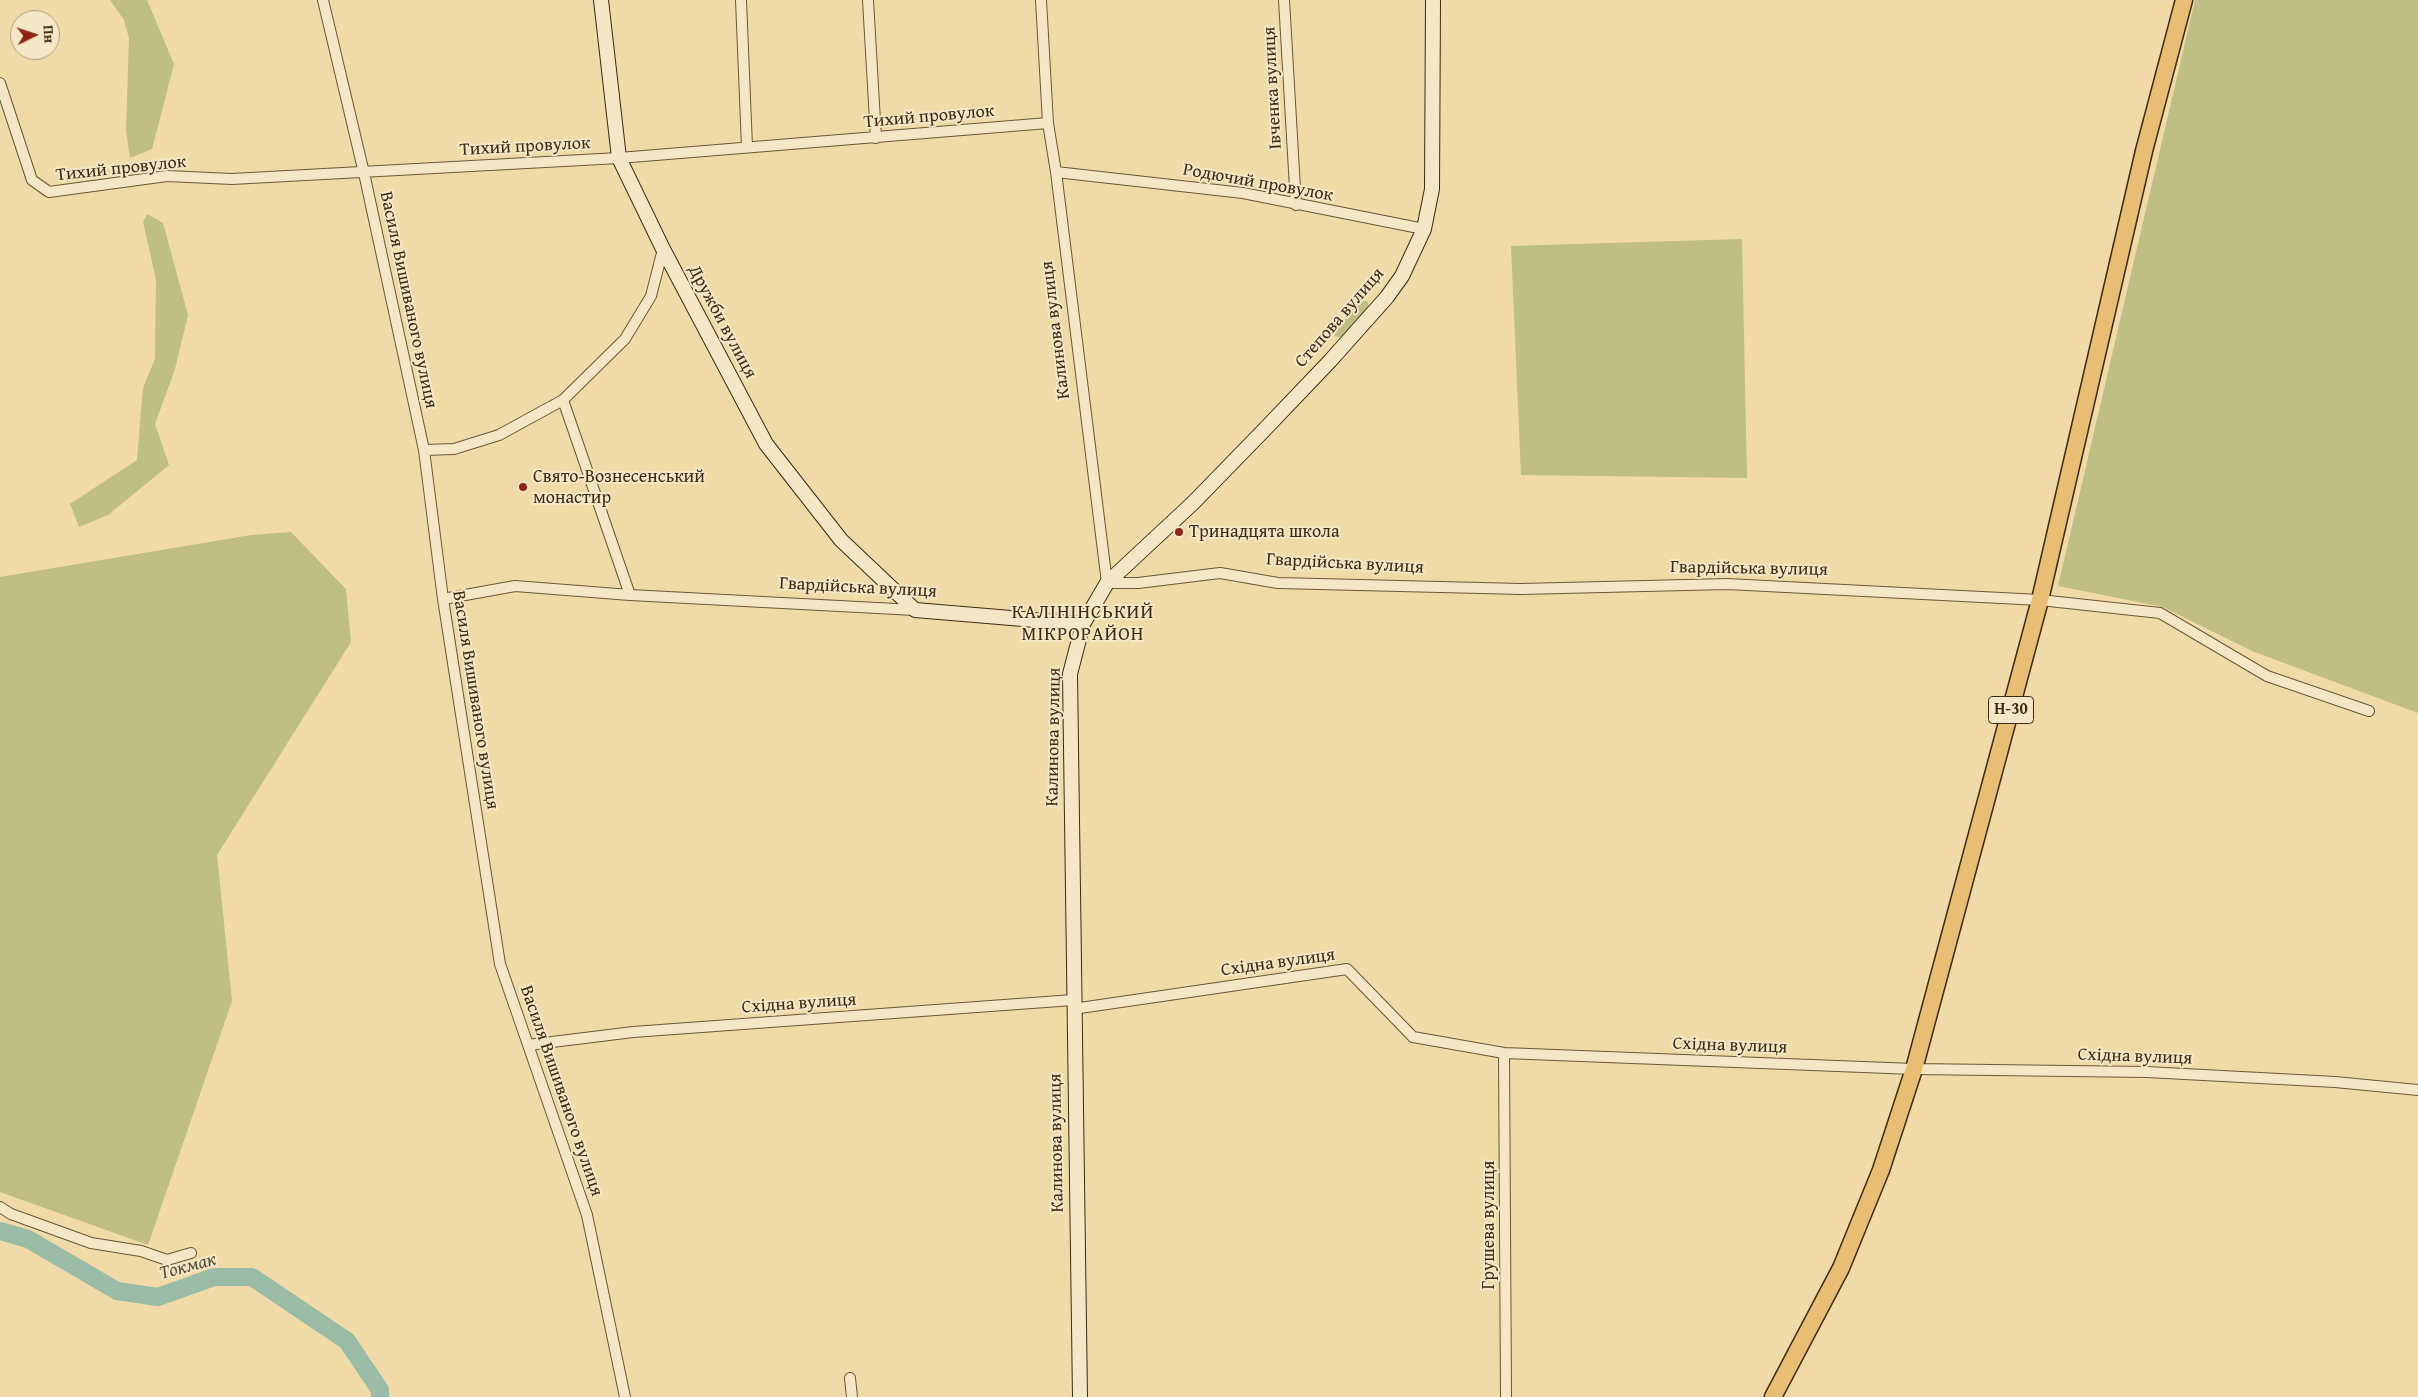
<!DOCTYPE html>
<html>
<head>
<meta charset="utf-8">
<style>
  body { margin:0 }
  #map { position:relative; width:2418px; height:1397px; overflow:hidden; background:#efdaa8; font-family:"Gentium Book Plus",serif }
  canvas { display:block }
  .north { position:absolute; left:10px; top:10px; width:50px; height:50px; box-sizing:border-box; background:#f5e7c6; border:1px solid #ab9c7e; border-radius:50%; rotate:86deg; font-size:14px; font-weight:700; line-height:20px; text-align:center; color:#3d2b13 }
  .north::after { content:''; display:block; margin:auto; width:18px; height:22px; background:#8f2418; clip-path:polygon(50% 0,100% 100%,50% 72%,0 100%) }
</style>
</head>
<body>
<div id="map">
<canvas width="2418" height="1397"></canvas>
<div class="north">Пн</div>
</div>
<script>
const ctx = document.querySelector('canvas').getContext('2d');
ctx.lineJoin = 'round';
function fillPath(path, color) {
  ctx.fillStyle = color;
  ctx.fill(path, 'evenodd');
}
function strokePath(path, color, width, dash) {
  ctx.strokeStyle = color;
  ctx.lineWidth = width;
  ctx.lineCap = dash ? 'butt' : 'round';
  ctx.setLineDash(dash || []);
  ctx.stroke(path);
}
function drawText(font, color, halo, rows, align = 'center') {
  ctx.font = font + ' "Gentium Book Plus",serif';
  ctx.lineWidth = 4;
  ctx.setLineDash([]);
  ctx.textBaseline = 'middle';
  ctx.strokeStyle = halo;
  ctx.fillStyle = color;
  for (const [text, x, y, turn = 0] of rows) {
    ctx.save();
    ctx.translate(x, y);
    ctx.rotate((+turn || 0) * Math.PI / 180);
    ctx.textAlign = isNaN(turn) ? turn : align;
    if (halo) ctx.strokeText(text, 0, 0);
    ctx.fillText(text, 0, 0);
    ctx.restore();
  }
}
fillPath(new Path2D(`
  M110 0H147L174 64 152 149 130 158 126 130 129 38 124 20Z
  M2195 0H2418V713L2252 651 2163 607 2058 586Z
  M147 214 163 223 188 315 175 369 155 424 169 465 108 515 79 527 70 504 137 460 143 388 155 359 156 279 143 222Z
  M1742 239 1747 478 1521 475 1511 246Z
  M1363 300 1368 302 1369 308 1342 338 1335 336 1334 329 1359 302Z
  M291 532 346 589 351 642 217 855 232 1001 148 1245 0 1192V577L251 535Z`), '#bfbe84');
strokePath(new Path2D(`
  M0 1231 28 1239 117 1291 158 1297 214 1277H252L347 1341 380 1390V1397`), '#9abba6', 18);
const street = new Path2D(`
  M323 0 364 173 424 450 443 599 500 964 587 1215 625 1397
  M741 0 747 147
  M868 0 876 138
  M1041 0 1048 123 1056 172 1107 583H1138L1220 573 1278 583 1521 589 1727 584 2040 600 2160 613 2267 676 2369 711
  M1284 0 1296 205
  M0 83 32 180 49 192 167 176 232 179 619 158 1048 123
  M1056 172 1243 193 1424 229
  M563 400 630 595
  M424 450 454 449 499 435 563 400 625 339 651 296 663 249
  M443 599 515 586 630 595 915 610
  M1073 1009 1347 969 1413 1037 1504 1053 1914 1069 2147 1072 2335 1082 2418 1090
  M528 1045 633 1032 1073 1000
  M1504 1053 1506 1397
  M0 1207 11 1214 91 1243 141 1251 167 1260 191 1253
  M850 1378 852 1397`);
const secondary = new Path2D(`
  M601 0 619 158 663 249 766 444 841 540 915 610 1083 624
  M1080 1397 1070 674 1083 624 1107 583 1193 503 1266 428 1330 361 1387 297 1402 276 1424 229 1432 189 1433 0`);
const primary = new Path2D(`
  M1773 1397 1841 1268 1881 1170 1914 1069 2040 600 2144 151 2184 0`);
strokePath(street, '#6a5738', 12);
strokePath(secondary, '#3d2b13', 16);
strokePath(primary, '#3d2b13', 19);
strokePath(street, '#f5e7c6', 10);
strokePath(secondary, '#f5e7c6', 14);
strokePath(primary, '#e8bd74', 16);
for (const [x, y, r, color] of [
  [523,487,5,"#8f2418"],
  [1179,532,5,"#8f2418"]
]) {
  const dot = new Path2D();
  dot.arc(x, y, r, 0, 2 * Math.PI);
  ctx.fillStyle = color;
  ctx.fill(dot);
  strokePath(dot, '#f5e7c6', 2);
}
for (const [x, y, w] of [
  [2011,710,45]
]) {
  const box = new Path2D();
  box.roundRect(x - w / 2, y - 13.5, w, 27, 4);
  ctx.fillStyle = '#f5e7c6';
  ctx.fill(box);
  strokePath(box, '#3d2b13', 1);
}
drawText('bold 16px', '#3d2b13', null, [
  ["Н-30",2011,710]
]);
drawText('18px', '#3d2b13', '#f5e7c6', [
  ["Івченка вулиця",1273,88,-93],
  ["Тихий провулок",929,117,-5],
  ["Тихий провулок",525,147,-3],
  ["Тихий провулок",121,169,-6],
  ["Родючий провулок",1258,183,10],
  ["Василя Вишиваного вулиця",408,300,78],
  ["Степова вулиця",1340,318,-49],
  ["Дружби вулиця",722,322,62],
  ["Калинова вулиця",1056,330,-97],
  ["Гвардійська вулиця",1345,564,3],
  ["Гвардійська вулиця",1749,569,1],
  ["Гвардійська вулиця",858,588,3],
  ["Василя Вишиваного вулиця",475,700,81],
  ["Калинова вулиця",1054,737,-89],
  ["Східна вулиця",1278,963,-8],
  ["Східна вулиця",799,1004,-4],
  ["Східна вулиця",1730,1046,2],
  ["Східна вулиця",2135,1057,2],
  ["Василя Вишиваного вулиця",561,1091,71],
  ["Калинова вулиця",1057,1143,-91],
  ["Грушева вулиця",1489,1225,-90]
]);
drawText('18px', '#3d2b13', '#f5e7c6', [
  ["Cвято-Вознесенський",533,477],
  ["монастир",533,498],
  ["Тринадцята школа",1189,532]
], 'left');
ctx.letterSpacing = '1px';
drawText('19px', '#3d2b13', '#f5e7c6', [
  ["КАЛІНІНСЬКИЙ",1083,613],
  ["МІКРОРАЙОН",1083,635]
]);
ctx.letterSpacing = '0px';
drawText('italic 19px', '#544f38', '#f5e7c6', [
  ["Токмак",188,1267,-15]
]);
</script>
</body>
</html>
